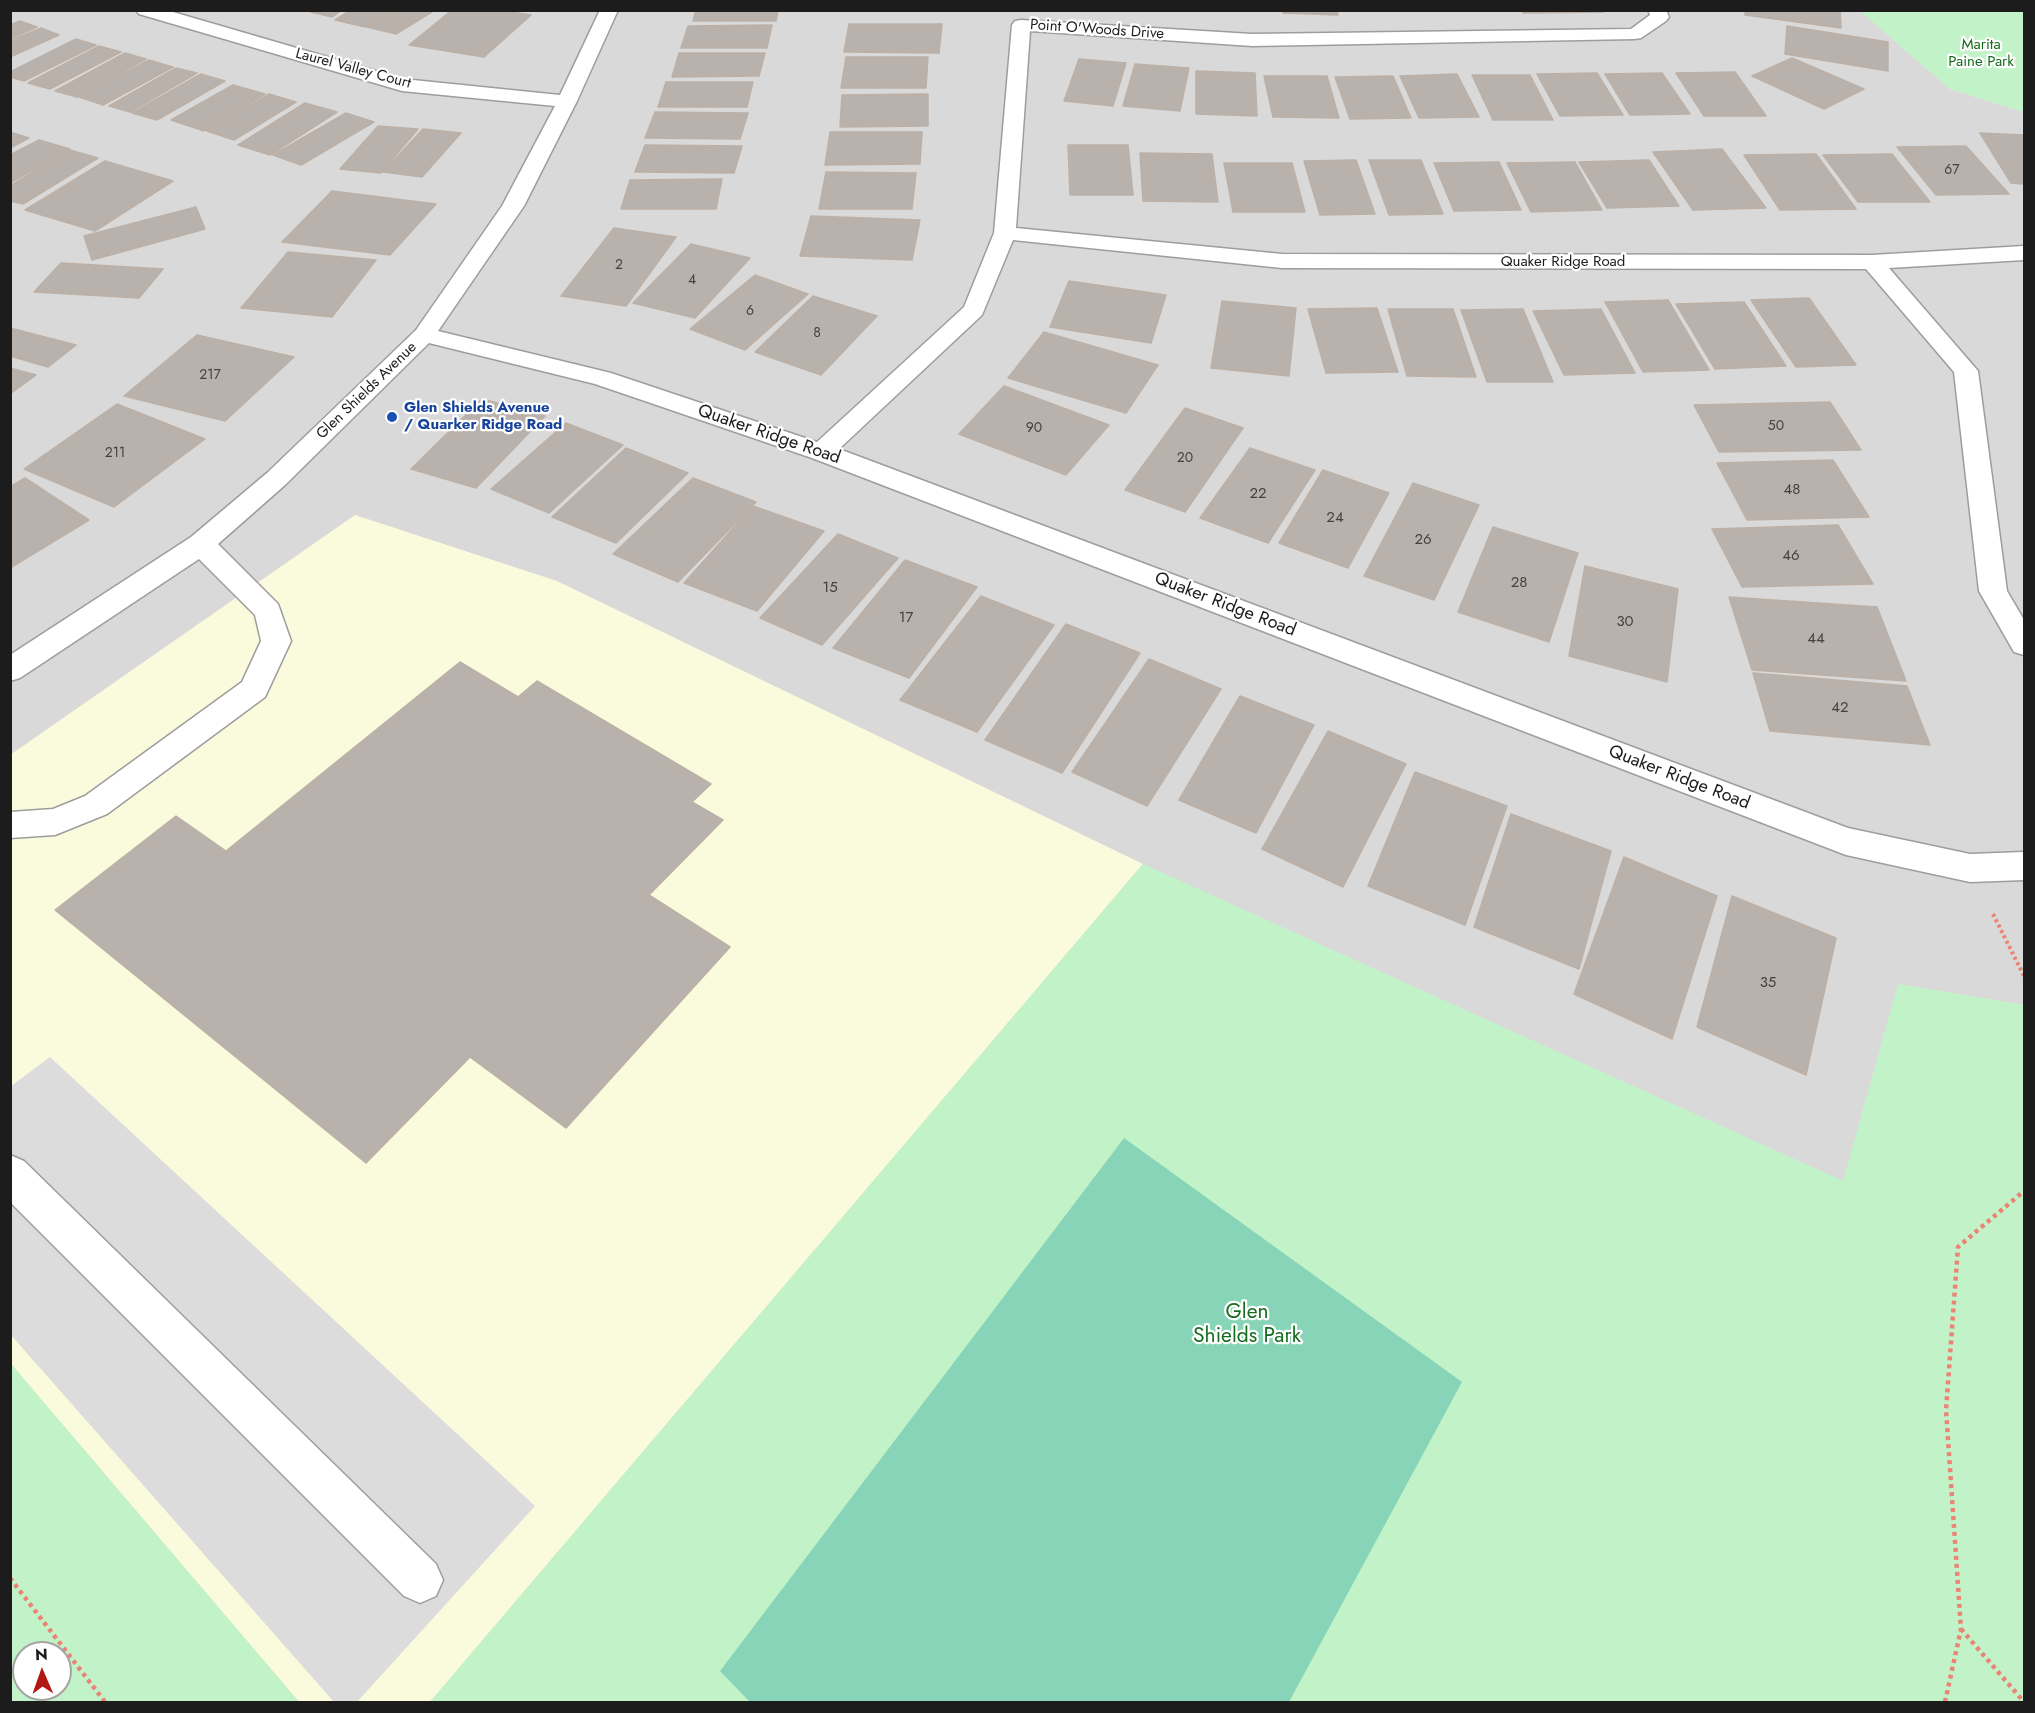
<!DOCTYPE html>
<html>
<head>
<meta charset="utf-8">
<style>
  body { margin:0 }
  #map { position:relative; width:2035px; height:1713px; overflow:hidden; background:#ece9e2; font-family:Jost,sans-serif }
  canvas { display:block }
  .frame { position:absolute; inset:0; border:12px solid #1c1c1c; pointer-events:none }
  .north { position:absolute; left:12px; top:1641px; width:60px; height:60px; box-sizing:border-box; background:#fff; border:2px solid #a4a4a4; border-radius:50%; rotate:358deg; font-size:16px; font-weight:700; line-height:24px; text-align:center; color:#1c1c1c }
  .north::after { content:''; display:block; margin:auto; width:21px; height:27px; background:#b31814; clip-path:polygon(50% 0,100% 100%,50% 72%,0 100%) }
</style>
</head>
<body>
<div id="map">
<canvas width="2035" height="1713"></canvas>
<div class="frame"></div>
<div class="north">N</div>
</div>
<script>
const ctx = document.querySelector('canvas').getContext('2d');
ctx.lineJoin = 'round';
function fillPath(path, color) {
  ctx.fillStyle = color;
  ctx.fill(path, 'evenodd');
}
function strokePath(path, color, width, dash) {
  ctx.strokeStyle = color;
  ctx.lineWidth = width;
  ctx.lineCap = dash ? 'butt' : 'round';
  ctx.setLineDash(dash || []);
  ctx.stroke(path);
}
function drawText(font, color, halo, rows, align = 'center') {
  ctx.font = font + ' Jost,sans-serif';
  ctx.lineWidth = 4.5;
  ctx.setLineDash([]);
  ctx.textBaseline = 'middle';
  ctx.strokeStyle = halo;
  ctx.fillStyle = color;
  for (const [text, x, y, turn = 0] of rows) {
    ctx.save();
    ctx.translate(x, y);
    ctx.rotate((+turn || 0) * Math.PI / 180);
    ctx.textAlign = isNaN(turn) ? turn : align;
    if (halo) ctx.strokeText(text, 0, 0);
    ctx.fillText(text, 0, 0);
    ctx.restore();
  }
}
fillPath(new Path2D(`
  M1860 10 1950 89 2024 112V1702H11V11ZM24 1653H60V1689H24Z`), '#dad9d9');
fillPath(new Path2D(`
  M355 515 557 581 1143 864 430 1702H299L11 1364 10 755Z`), '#fafbdc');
fillPath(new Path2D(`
  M1860 11H2024V112L1950 89Z
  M1143 864 1843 1181 1898 984 2024 1005V1702H430Z
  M10 1364H11L299 1702H11ZM24 1653H60V1689H24Z`), '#c2f3c8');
fillPath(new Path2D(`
  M1124 1138 1462 1382 1289 1702H750L720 1671Z`), '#88d4b8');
fillPath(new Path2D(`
  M50 1057 535 1506 357 1702H334L11 1335 10 1087Z`), '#dcdcdc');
const building = new Path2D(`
  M303 10H342L332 17Z
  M351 10H394L365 27 335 20Z
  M395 10H435L396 34 367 27Z
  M452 10H498L531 15 484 57 409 45Z
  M696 10H778L776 21H693Z
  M1282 10H1337L1338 15 1283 13Z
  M1522 10H1603L1604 12 1523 13Z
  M1745 10H1840L1841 28 1745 15Z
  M20 21 37 27 10 39V25Z
  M849 24H942L939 53 844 52Z
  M772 25 767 48H681L688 26Z
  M1787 26 1888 42V71L1785 54Z
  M41 28 59 35 10 57V41Z
  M76 39 96 45 24 81 10 77V72Z
  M99 46 121 52 50 89 28 83Z
  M125 53 146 59 77 97 55 91Z
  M679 53H765L759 76 672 77Z
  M846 57H928L926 88H841Z
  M1792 58 1864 89 1824 109 1752 76Z
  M1079 59 1126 63 1113 106 1064 101Z
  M149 60 173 67 103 105 79 97Z
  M1135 64 1189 68 1180 111 1123 106Z
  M176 68 197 73 130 112 109 106Z
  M1196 71 1255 73 1257 116 1196 114Z
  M1735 72 1766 116H1704L1676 73Z
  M1597 73 1623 115 1560 116 1537 74Z
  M1662 73 1690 114 1630 115 1605 74Z
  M201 74 225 81 157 120 132 113Z
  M1457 74 1479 117 1419 118 1400 76Z
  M1472 75H1530L1553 120H1493Z
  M1264 76H1327L1339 118 1273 117Z
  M1393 76 1411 118 1350 119 1335 77Z
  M666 82H753L747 107H658Z
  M233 85 265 94 204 131 171 120Z
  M269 94 296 102 234 140 207 131Z
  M928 94V126L840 127 842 95Z
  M305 103 337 112 270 155 238 145Z
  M655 112 748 113 740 139 645 138Z
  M346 113 374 122 301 165 273 155Z
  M378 126 418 129 381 173 340 169Z
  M423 129 461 133 422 177 383 172Z
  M10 132 29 138 10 148Z
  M830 132H922L920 164 825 165Z
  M1980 133 2024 135V184L2011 183Z
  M39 140 70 149 10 183V155Z
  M645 145 742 146 734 173 635 172Z
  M1068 145H1128L1133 195H1070Z
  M1966 146 2009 194 1936 195 1897 147Z
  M1722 149 1766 208 1693 210 1653 152Z
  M70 150 98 158 23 204 10 201V186Z
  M1140 153 1212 154 1218 202 1143 201Z
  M1816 154 1856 209 1780 210 1744 155Z
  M1892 154 1930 202H1858L1823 155Z
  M1356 160 1375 214 1320 215 1304 161Z
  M1369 160H1421L1443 214 1389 215Z
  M1649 160 1679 206 1607 208 1579 162Z
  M105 161 173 181 95 231 25 210Z
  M1499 162 1521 210 1454 211 1434 163Z
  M1575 162 1602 210 1531 212 1507 163Z
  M1224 163H1292L1305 212H1233Z
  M826 172 916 173 912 209H819Z
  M722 179 716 209H621L630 180Z
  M332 191 436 204 390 255 282 242Z
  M196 207 205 229 92 260 84 236Z
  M811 216 920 220 912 260 800 256Z
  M614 228 676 237 626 306 561 296Z
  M691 244 750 258 695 318 633 303Z
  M288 252 376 260 332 317 241 308Z
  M61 263 163 269 139 298 34 292Z
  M755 275 808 294 745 350 690 329Z
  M1069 281 1166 295 1151 343 1050 327Z
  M813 296 877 316 821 375 755 352Z
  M1809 298 1856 365 1796 367 1751 300Z
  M1668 300 1709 370 1643 372 1605 302Z
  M1222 301 1296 308 1289 376 1211 368Z
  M1744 302 1786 366 1715 369 1676 304Z
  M1377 308 1398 372 1326 373 1308 309Z
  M1388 309H1453L1476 377 1407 376Z
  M1523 309 1553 382H1487L1461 310Z
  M1601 309 1635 373 1564 375 1533 311Z
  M10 328 76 345 48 367 10 356Z
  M1044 332 1158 365 1126 413 1008 378Z
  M197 335 294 357 225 421 124 396Z
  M10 368 36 375 10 394Z
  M1004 386 1109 425 1066 475 959 434Z
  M482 399 545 416 476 488 411 469Z
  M1830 402 1861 450 1719 452 1694 405Z
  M117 404 205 439 114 507 24 469Z
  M1185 408 1243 428 1185 512 1125 490Z
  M566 423 623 445 549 513 491 489Z
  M626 448 688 473 616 543 552 517Z
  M1250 448 1315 470 1268 543 1200 518Z
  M1833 460 1869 517 1747 520 1717 463Z
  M1323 470 1389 493 1348 568 1279 543Z
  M25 478 89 520 10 568V487Z
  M693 478 756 502 678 582 613 554Z
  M1413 483 1479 505 1434 600 1364 576Z
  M753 506 824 531 757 611 684 583Z
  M1838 525 1873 584 1742 587 1712 529Z
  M1493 527 1578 553 1549 642 1458 612Z
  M838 534 898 558 822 645 760 618Z
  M905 560 977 587 909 678 833 648Z
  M1585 566 1678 589 1667 682 1569 656Z
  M981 596 1054 625 977 732 900 700Z
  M1729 597 1877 607 1906 681 1752 670Z
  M1066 624 1140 653 1062 773 985 740Z
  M1149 659 1221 689 1147 806 1072 772Z
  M460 662 518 697 537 681 711 784 692 802 723 820 649 895 730 947 566 1128 470 1057 366 1163 55 910 176 816 226 851Z
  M1753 673 1907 686 1930 745 1770 731Z
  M1240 696 1314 725 1256 833 1179 800Z
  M1328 731 1406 764 1343 887 1262 849Z
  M1415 772 1507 806 1465 925 1368 886Z
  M1511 814 1611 851 1579 969 1474 927Z
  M1624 857 1717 896 1672 1039 1574 994Z
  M1732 896 1836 938 1806 1075 1697 1027Z`);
fillPath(building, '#b9b2ac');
strokePath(building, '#bcb0a6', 1.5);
const minor = new Path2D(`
  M136 10H166L403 79 560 95 600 10H618L577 101 524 206 438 331 611 373 817 442 964 307 994 233 1012 25 1015 21 1021 20 1252 34 1631 29 1650 15 1648 10H1666L1669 17 1666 21 1641 38 1635 39 1252 46 1030 31 1016 228 1282 254 1872 255 2024 246V260L1889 268 1978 371 2007 591 2024 620V655L2014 652 1979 591 1954 372 1866 269 1282 268 1013 240 982 315 839 449 1848 828 1970 854 2024 852V880L1970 882 1846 855 812 458 595 384 429 343 285 485 218 544 278 604 291 641 265 697 107 814 55 835 10 838V812L53 809 85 796 242 682 261 641 255 615 199 559 20 678 10 681V655L191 537 267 473 416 330 502 206 555 106 402 91 139 14Z
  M10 1155 24 1161 436 1564 443 1580 436 1596 420 1603 404 1596 10 1202Z`);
strokePath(minor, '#9d9d9d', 3);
strokePath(new Path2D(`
  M1993 914 2024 976`), '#eb8475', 4, [3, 3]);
strokePath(new Path2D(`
  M10 1578 105 1702
  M1961 1629 2024 1702
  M1945 1702 1961 1629 1946 1410 1958 1247 2024 1191`), '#eb8475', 4.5, [4, 4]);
fillPath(minor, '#fff');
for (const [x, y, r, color] of [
  [392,417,6,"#1a4fb4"]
]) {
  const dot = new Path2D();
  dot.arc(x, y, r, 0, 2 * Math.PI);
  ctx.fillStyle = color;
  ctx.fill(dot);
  strokePath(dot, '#fff', 2);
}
drawText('14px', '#434240', null, [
  ["67",1952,171],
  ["2",619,266],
  ["4",692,281],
  ["6",750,312],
  ["8",817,334],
  ["217",210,376],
  ["50",1776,427],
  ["90",1034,429],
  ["211",115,454],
  ["20",1185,459]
]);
drawText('15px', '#1c1c1c', '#fff', [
  ["Point O'Woods Drive",1097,30,4],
  ["Laurel Valley Court",353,69,15],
  ["Quaker Ridge Road",1563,262],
  ["Glen Shields Avenue",367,391,-44]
]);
drawText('15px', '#166d1f', '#fff', [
  ["Marita",1981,45],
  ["Paine Park",1981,62]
]);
drawText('bold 15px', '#164399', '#fff', [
  ["Glen Shields Avenue",404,408],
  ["/ Quarker Ridge Road",404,425]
], 'left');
drawText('15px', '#434240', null, [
  ["48",1792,490],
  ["22",1258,494],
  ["24",1335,518],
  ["26",1423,540],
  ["46",1791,556],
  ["28",1519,583],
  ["15",830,588],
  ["17",906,618],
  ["30",1625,622],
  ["44",1816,639],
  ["42",1840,708],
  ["35",1768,983]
]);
drawText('18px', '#1c1c1c', '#fff', [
  ["Quaker Ridge Road",769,435,19],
  ["Quaker Ridge Road",1225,605,21],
  ["Quaker Ridge Road",1679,778,21]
]);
drawText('21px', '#166d1f', '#fff', [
  ["Glen",1247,1313],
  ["Shields Park",1247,1337]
]);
</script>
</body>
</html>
